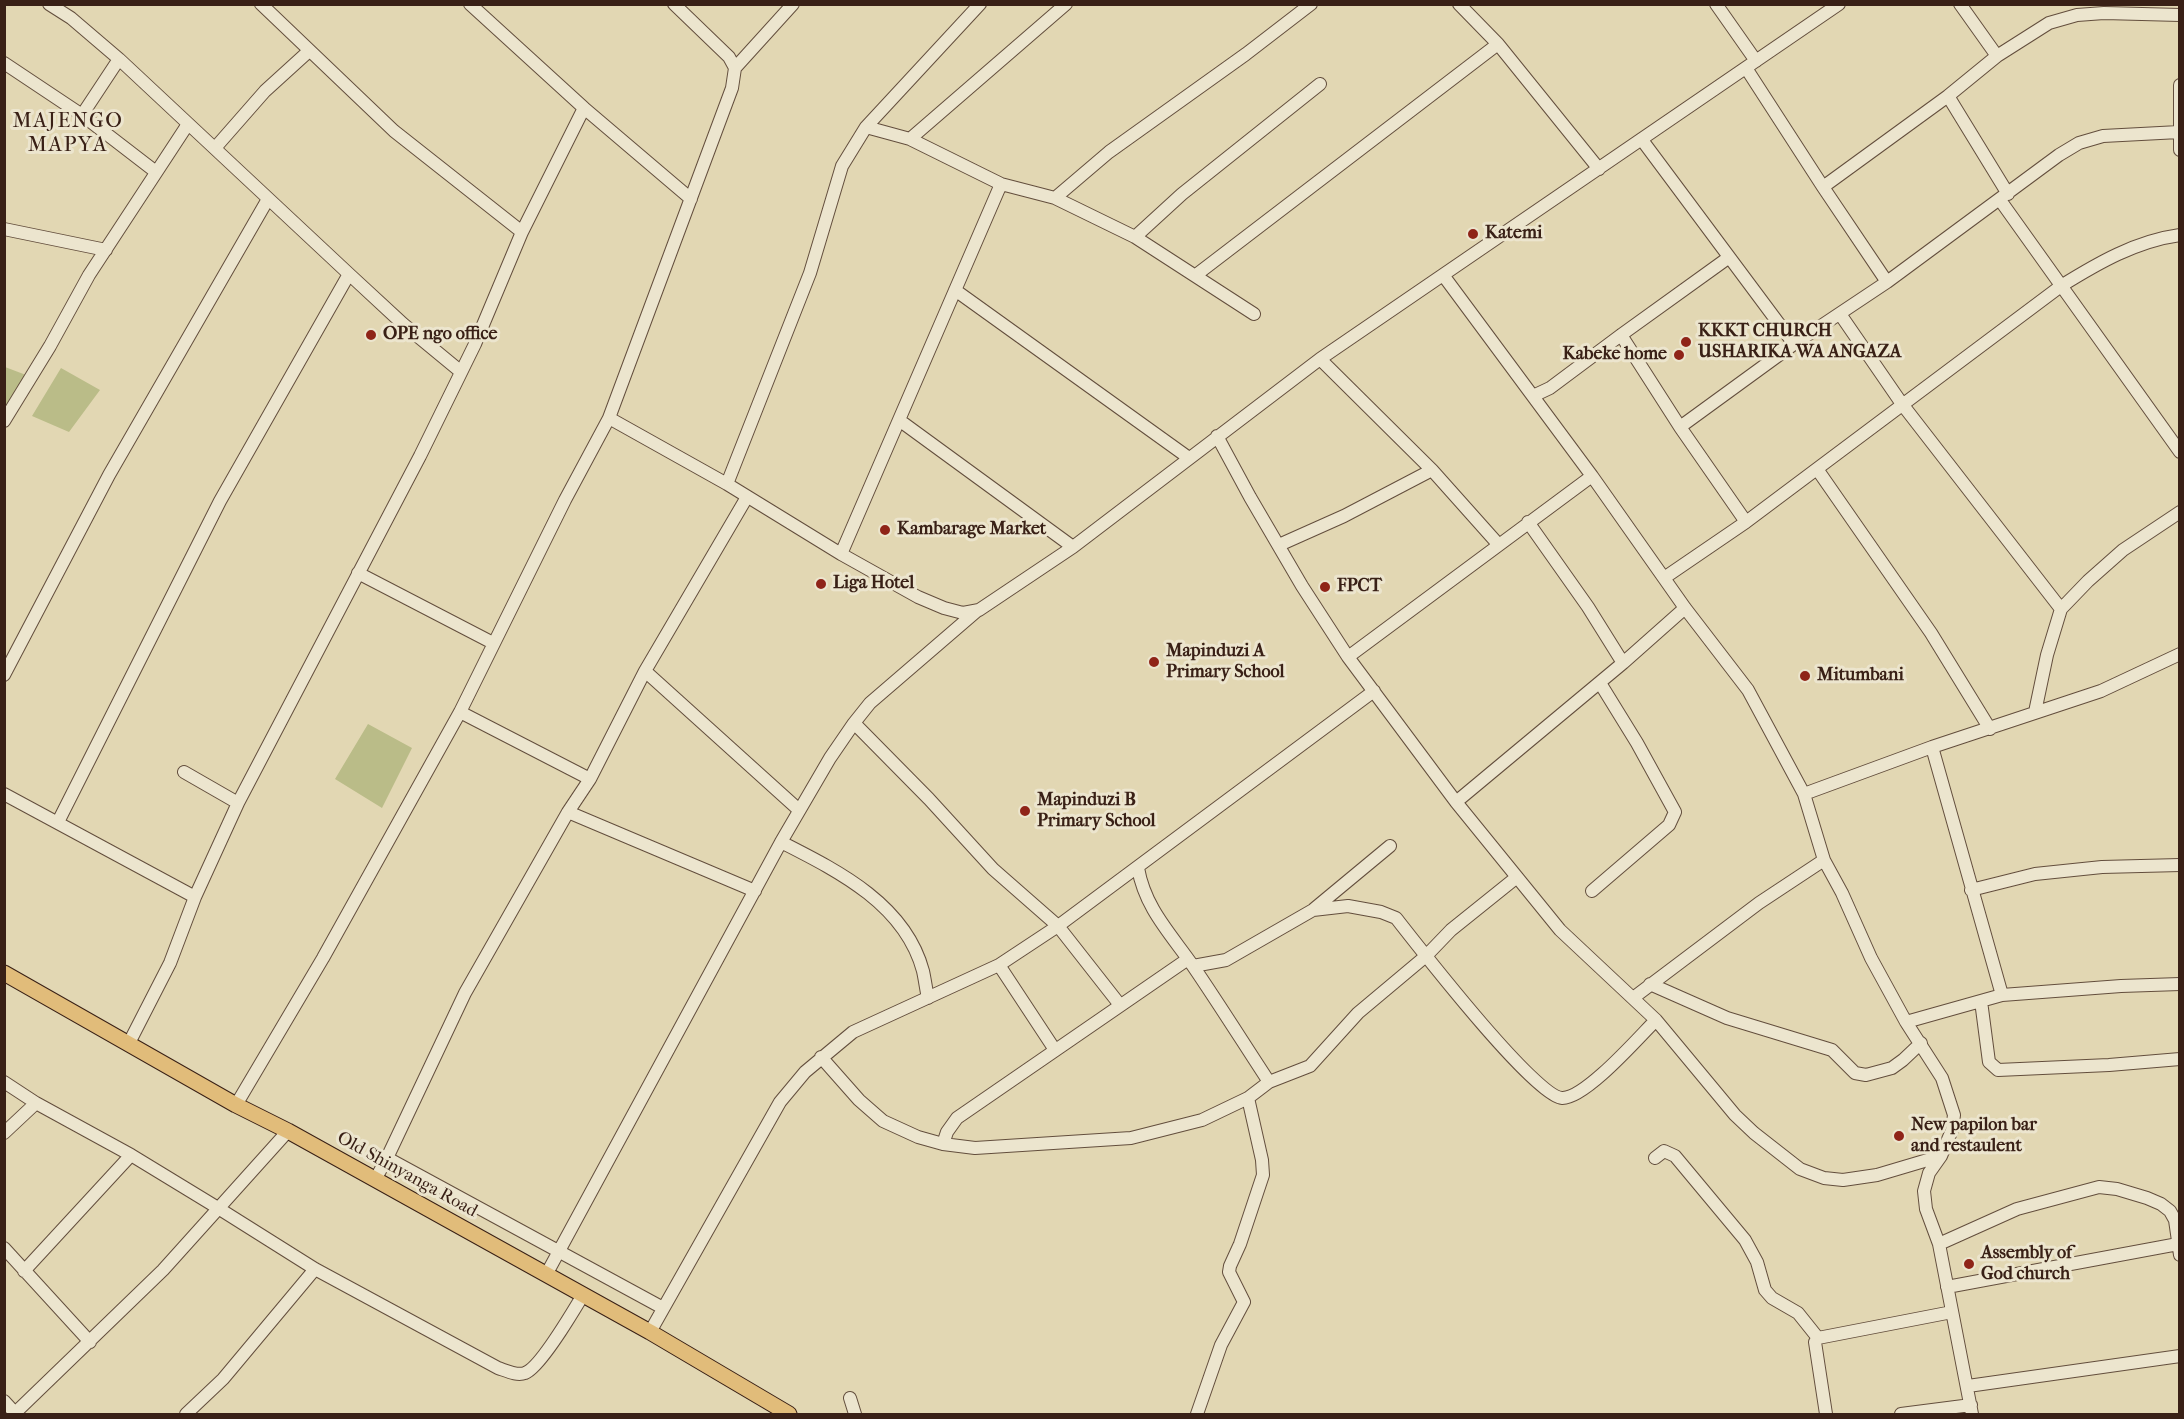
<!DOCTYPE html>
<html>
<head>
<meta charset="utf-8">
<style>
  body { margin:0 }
  #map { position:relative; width:2184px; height:1419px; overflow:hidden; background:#e2d7b3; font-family:"IM FELL French Canon",serif }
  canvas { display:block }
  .frame { position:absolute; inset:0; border:6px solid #392016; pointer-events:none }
</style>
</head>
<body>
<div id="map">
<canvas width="2184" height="1419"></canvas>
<div class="frame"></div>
</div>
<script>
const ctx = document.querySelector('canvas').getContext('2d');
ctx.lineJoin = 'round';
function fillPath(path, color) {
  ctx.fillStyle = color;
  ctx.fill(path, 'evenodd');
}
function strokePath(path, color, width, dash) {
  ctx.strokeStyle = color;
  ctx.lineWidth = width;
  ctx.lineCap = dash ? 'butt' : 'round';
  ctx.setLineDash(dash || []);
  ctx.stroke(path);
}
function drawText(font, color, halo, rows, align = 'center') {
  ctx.font = font + ' "IM FELL French Canon",serif';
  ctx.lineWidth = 6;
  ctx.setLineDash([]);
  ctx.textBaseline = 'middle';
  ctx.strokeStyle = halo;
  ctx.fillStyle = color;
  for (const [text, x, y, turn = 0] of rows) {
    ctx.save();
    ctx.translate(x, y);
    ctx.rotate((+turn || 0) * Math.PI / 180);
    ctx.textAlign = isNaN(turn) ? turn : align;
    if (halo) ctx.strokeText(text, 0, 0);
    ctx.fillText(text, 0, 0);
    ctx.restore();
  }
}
fillPath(new Path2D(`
  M5 367 34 378 5 420Z
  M61 368 100 390 69 432 32 416Z
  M368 724 412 748 382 808 335 779Z`), '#babc88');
const minor = new Path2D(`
  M49 4 71 18 119 59 349 274 403 324 460 371
  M261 4 394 131 522 232
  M470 4 584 108 691 199
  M1459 4 1498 44 1599 169
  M1716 4 1756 61
  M1960 4 1997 56
  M4 63 82 115 156 172
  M735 68 793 4
  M1746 68 1823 187 1887 282
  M2180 85V150
  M1948 96 2008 194
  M82 115 119 59
  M866 127 910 139 1001 184 1055 198 1135 237 1254 314
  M910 139 1066 4
  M1642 140 1794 344
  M215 148 265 91 309 51
  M1823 187 1948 96 1997 56 2049 23 2077 15 2104 13 2180 15
  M1055 198 1109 152 1246 54 1311 4
  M2000 200 2180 452
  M4 229 106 250
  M1135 237 1182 194 1320 84
  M1196 275 1498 44
  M1443 275 1592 476 1685 608 1748 690 1804 794 1824 860 1842 893 1871 958 1906 1022 1942 1078 1954 1115 1952 1130 1941 1156 1929 1173 1924 1191 1926 1209 1939 1244 1972 1414
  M955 290 1189 458
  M1840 314 1902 404 2061 609
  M1621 335 1680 427 1746 522
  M1320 359 1432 470 1498 544
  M1533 396 1550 388 1621 335 1728 258
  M609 418 727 484 841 554 918 597 944 608 963 613 979 610 1073 547 1320 359 1839 4
  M899 420 1073 547
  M4 421 50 346 89 275 188 124
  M1680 427 1794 344 1887 282 2059 155 2079 143 2103 136 2179 132
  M1217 436 1250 497 1302 586 1348 657 1456 802 1560 930 1656 1020 1735 1115 1754 1133 1800 1169 1824 1178 1843 1180 1877 1175 1941 1156
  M1817 469 1931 633 1990 729
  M727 484 810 273 842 166 866 127 980 4
  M1528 522 1588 607 1623 663
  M1279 545 1344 516 1432 470
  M841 554 1001 184
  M358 573 493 643
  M1664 578 1746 522 2061 286C2098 263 2136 241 2180 235
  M1348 657 1592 476
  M645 671 799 810
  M4 675 109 475 268 199
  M460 712 590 779
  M2035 712 2047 655 2061 609 2088 581 2123 550 2180 512
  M854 723 929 799 993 869 1058 926 1120 1005
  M1932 747 2002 995
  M184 772 238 803
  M4 794 195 897
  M1804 794 1932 747 2101 691 2180 654
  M1456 802 1623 663 1685 608
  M568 812 755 891
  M58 822 220 501 349 274
  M781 842C838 871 905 904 923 971 925 980 926 989 928 998
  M1138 868C1145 908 1170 933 1193 966 1219 1004 1244 1044 1269 1082
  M1971 890 2035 874 2102 867 2180 865
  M1592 891 1669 825 1675 812 1637 743 1600 683
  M1314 909 1390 846
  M999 965 1055 1050
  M1193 966 1226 960 1313 910 1348 906 1381 912 1396 918C1418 946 1535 1097 1562 1098 1585 1099 1639 1037 1656 1020
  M1650 984 1727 1018 1832 1050 1855 1073 1866 1075 1892 1068 1903 1060 1921 1043
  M1633 998 1759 903 1824 860
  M1981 1001 1989 1062 1998 1070 2109 1065 2180 1059
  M1906 1022 2002 995 2121 986 2180 984
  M129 1043 170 963 195 897 238 803 420 456 475 344 522 232 584 108
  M821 1057 859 1100 883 1121 918 1137 943 1144 975 1148 1131 1138 1202 1120 1248 1098 1269 1082 1310 1066 1358 1013 1426 956 1451 930 1517 877
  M4 1082 36 1103 131 1155 218 1208 315 1269 498 1368C507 1371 517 1376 525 1373 540 1368 574 1310 583 1295
  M236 1105 323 958 460 712 565 500 609 418 732 88 735 68 729 57 674 4
  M4 1133 36 1103
  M943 1144 947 1132 957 1118 1188 959
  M387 1158 663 1308
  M1655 1158 1664 1151 1675 1156 1745 1240 1757 1262 1765 1290 1772 1298 1798 1313 1818 1338
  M375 1180 387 1158 465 993 568 812 590 779 645 671 747 497
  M1939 1244 2017 1209 2099 1187 2117 1189 2147 1198 2161 1204 2170 1211 2175 1220 2180 1255
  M4 1248 90 1342
  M24 1271 131 1155
  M546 1275 781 842 830 758 854 723 870 703 978 610
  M1947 1287 2178 1244
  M650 1332 780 1102 805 1072 853 1032 999 965 1058 926 1374 691
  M1968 1386 2180 1356
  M850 1398 855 1414
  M4 1401 15 1413
  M14 1414 163 1270 288 1131
  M186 1414 223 1379 315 1269
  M1197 1414 1221 1345 1244 1302 1229 1272 1230 1266 1240 1244 1263 1175 1262 1160 1248 1098
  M1826 1414 1815 1342 1818 1338 1952 1312
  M1901 1414 1971 1405`);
const major = new Path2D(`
  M4 973 236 1105 288 1131 650 1332 789 1414`);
strokePath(minor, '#634e3d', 14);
strokePath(major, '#392016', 17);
strokePath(minor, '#ece5ce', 12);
strokePath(major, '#e1bc7a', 15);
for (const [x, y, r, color] of [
  [1473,234,6,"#8f2418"],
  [371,335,6,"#8f2418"],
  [1686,342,6,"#8f2418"],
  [1679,355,6,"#8f2418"],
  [885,530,6,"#8f2418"],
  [821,584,6,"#8f2418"],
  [1325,587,6,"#8f2418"],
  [1154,662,6,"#8f2418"],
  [1805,676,6,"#8f2418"],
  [1025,811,6,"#8f2418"],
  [1899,1136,6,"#8f2418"],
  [1969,1264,6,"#8f2418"]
]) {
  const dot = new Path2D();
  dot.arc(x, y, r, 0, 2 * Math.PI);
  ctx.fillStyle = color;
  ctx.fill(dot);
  strokePath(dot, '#ece5ce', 2);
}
drawText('bold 18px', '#392016', '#ece5ce', [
  ["Katemi",1485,234],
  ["KKKT CHURCH",1698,332],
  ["USHARIKA WA ANGAZA",1698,353],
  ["OPE ngo office",383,335],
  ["Kabeke home",1667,355,"right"],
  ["Kambarage Market",897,530],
  ["Liga Hotel",833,584],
  ["FPCT",1337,587],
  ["Mapinduzi A",1166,652],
  ["Primary School",1166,673],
  ["Mitumbani",1817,676],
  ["Mapinduzi B",1037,801],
  ["Primary School",1037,822],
  ["New papilon bar",1911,1126],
  ["and restaulent",1911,1147],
  ["Assembly of",1981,1254],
  ["God church",1981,1275]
], 'left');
drawText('18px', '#392016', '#ece5ce', [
  ["Old Shinyanga Road",407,1175,29]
]);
ctx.letterSpacing = '1.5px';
drawText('21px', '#392016', '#ece5ce', [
  ["MAJENGO",68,122],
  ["MAPYA",68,146]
]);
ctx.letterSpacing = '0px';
</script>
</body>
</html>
